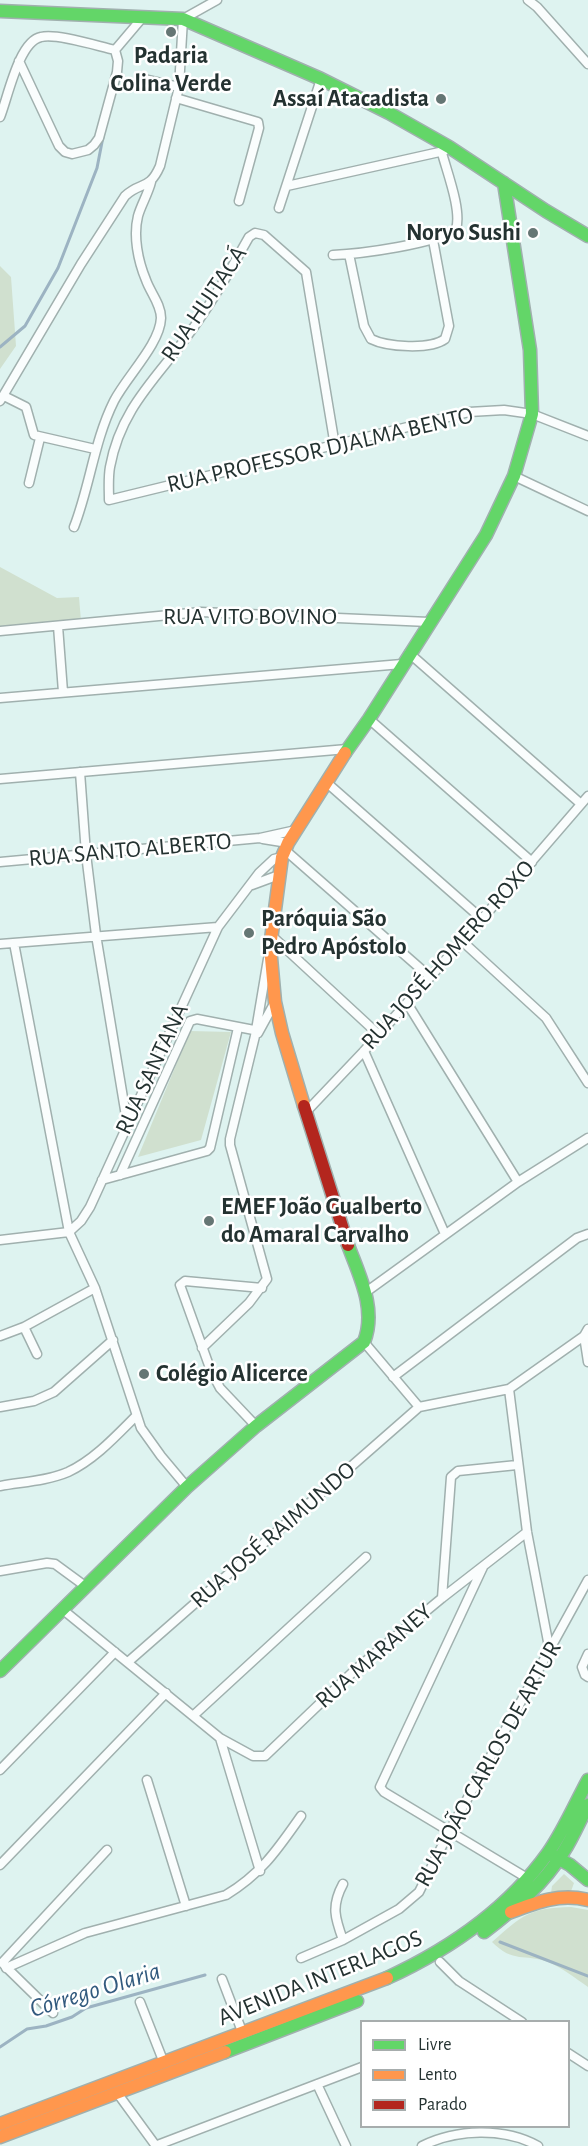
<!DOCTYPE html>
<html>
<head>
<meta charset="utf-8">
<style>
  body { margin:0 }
  #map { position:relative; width:588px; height:2146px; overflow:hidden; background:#def3f0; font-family:"Alegreya Sans",sans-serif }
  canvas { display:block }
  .legend { position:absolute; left:360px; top:2020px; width:210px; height:108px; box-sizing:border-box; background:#fff; border:2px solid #a7adad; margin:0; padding:8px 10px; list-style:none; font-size:18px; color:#243231 }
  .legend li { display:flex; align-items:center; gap:12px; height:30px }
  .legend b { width:30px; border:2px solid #a7adad }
</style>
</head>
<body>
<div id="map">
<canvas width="588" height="2146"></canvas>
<ul class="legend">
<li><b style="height:8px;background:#63d668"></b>Livre</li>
<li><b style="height:8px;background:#ff974d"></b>Lento</li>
<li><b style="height:8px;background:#b3261e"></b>Parado</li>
</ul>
</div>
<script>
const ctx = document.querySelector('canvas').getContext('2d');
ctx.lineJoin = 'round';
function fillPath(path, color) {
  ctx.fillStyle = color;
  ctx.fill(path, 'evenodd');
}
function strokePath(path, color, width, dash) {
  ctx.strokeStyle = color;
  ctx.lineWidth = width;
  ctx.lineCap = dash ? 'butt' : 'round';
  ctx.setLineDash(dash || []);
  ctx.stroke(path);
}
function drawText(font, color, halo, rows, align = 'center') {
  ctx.font = font + ' "Alegreya Sans",sans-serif';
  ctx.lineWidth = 5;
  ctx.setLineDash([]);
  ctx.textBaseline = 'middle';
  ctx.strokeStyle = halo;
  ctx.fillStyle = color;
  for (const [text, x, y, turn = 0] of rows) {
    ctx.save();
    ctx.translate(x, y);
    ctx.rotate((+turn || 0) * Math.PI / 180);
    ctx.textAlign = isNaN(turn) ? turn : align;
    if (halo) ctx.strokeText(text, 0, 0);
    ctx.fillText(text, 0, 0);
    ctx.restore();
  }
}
fillPath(new Path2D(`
  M0 266 11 277 16 346 0 369Z
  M0 567 57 598 79 597 81 621 0 627Z
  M190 1031 231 1032 201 1140 138 1157Z
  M564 1874 574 1883 570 1894 551 1893 552 1886Z
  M571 1907 588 1910V1987C575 1978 563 1968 548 1962 524 1953 514 1964 492 1942 523 1915 529 1908 571 1907Z`), '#d0e0cf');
strokePath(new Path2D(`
  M0 347 25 326 58 268 97 168 103 137
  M500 1942 588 1976
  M0 2047 27 2029 46 2026 72 2017 86 2008 205 1975`), '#9cb3c2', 3);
const street = new Path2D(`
  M528 0 537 7 588 64
  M115 50 143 17
  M140 78 179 87
  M176 98 258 122 259 128 239 201
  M0 117C8 97 19 41 41 37 57 33 97 46 115 50L118 61 117 72 99 138 94 145 88 150 72 154 65 152 59 146 19 61
  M287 186 444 151
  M279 208 321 79
  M349 254 364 326 371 339C387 347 430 350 445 339L449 326 433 240
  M333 255C360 254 436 244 456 229 462 211 447 172 442 153
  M4 396 26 407 34 435 95 449
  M0 401 81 264 125 196C141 181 149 191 160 166L179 87 183 19 217 0
  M335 446 306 272 264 235 255 233 249 237C231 269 213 301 191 331 158 377 121 407 110 467 108 478 109 489 109 500L469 412 504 410 532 414 588 436
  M514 476 588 511
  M29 483 40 438
  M74 527C90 486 94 441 114 401 127 376 160 344 161 318 161 304 150 292 146 280 138 261 133 236 138 216 141 205 148 194 151 182
  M58 626 63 692
  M0 631 201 612 429 622
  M409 653 581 804
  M0 698 402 664
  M369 719 532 862
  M80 772 86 854 96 935 127 1122
  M0 779 347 749
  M326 782 482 919
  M263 839 288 843
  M285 850 430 977
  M0 862 260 838 296 830
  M252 885 279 875
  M272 936 378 1034
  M462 941 546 1018 588 1083
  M14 943 69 1232 95 1288 141 1428 161 1456 187 1487
  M0 944 218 927
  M407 1003 518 1182
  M258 1033 275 1002
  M364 1051 445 1234
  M306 1112 364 1051 482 919 588 796
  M120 1175 190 1021 197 1019 259 1031
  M102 1180 207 1151 210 1148 238 1028
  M0 1240 69 1232 81 1221 90 1207 218 927 259 873 274 859 282 857
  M366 1292 518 1182 588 1138
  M24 1327 37 1354
  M0 1336 24 1327 95 1288
  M584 1336 588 1362
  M364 1342 419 1407 509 1389 584 1336 588 1329
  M202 1348 249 1303 267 1279 230 1145V1139L255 1036 268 959
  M393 1377 577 1238 588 1234
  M509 1389 527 1532 550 1652
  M0 1407 34 1401 54 1392 113 1340
  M256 1426 220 1388 211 1371 180 1285 185 1281 262 1288
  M0 1486C22 1482 47 1481 68 1472 94 1460 116 1436 136 1416
  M483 1567 380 1787 384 1792 527 1878
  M0 1571 47 1563 55 1564 85 1586
  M442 1598 451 1477 458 1471 517 1465
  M62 1609 220 1738 260 1871
  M588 1654 582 1667 585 1675 588 1677
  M128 1662 419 1407
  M194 1715 366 1557
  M220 1738 253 1756H265L356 1669 442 1598 527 1532
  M0 1770 115 1652
  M147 1780 186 1906
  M0 1865 166 1693
  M343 1940C335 1918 331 1906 343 1884
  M301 1958 343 1940 399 1909 419 1892 449 1832 588 1580
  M440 1962 459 1981 522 2022
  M2 1963 107 1850
  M5 1966 53 2013
  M6 1968 85 1933 226 1895C262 1873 277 1850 301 1816
  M222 1979 243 2034
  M140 2002 164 2063
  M568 2053 588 2066
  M317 2084 346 2146
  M118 2094 156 2146
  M155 2146 362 2067
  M422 2146C456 2129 504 2127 538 2146`);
const fast = new Path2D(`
  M0 11 183 19 321 79 389 113 449 147 546 211 588 236
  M345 753 369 719 486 535 514 476 532 414 530 350 504 183
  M0 1671 187 1487 256 1426 364 1342C377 1309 359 1275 348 1245
  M552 1855 570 1865 588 1880
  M484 1932C514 1909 544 1884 564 1851 573 1837 580 1820 588 1805
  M387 1978C450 1949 507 1910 548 1853 564 1830 575 1804 588 1780
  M225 2052 357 2001`);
const slow = new Path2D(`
  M304 1106 282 1033 275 1002 270 947 282 857 288 843 345 753
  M511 1912C537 1902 560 1893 588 1900
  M0 2124 387 1978
  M0 2137 225 2052`);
const jam = new Path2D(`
  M304 1106 348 1245`);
strokePath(street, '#a0b0ae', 11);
strokePath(fast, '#a0b0ae', 15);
strokePath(slow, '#a0b0ae', 15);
strokePath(jam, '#a0b0ae', 15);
strokePath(street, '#fafdfd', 8);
strokePath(fast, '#63d668', 12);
strokePath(slow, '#ff974d', 12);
strokePath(jam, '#b3261e', 12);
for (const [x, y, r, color] of [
  [171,32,6,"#657674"],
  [441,99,6,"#657674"],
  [533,233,6,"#657674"],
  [249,933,6,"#657674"],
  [209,1221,6,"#657674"],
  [144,1374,6,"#657674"]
]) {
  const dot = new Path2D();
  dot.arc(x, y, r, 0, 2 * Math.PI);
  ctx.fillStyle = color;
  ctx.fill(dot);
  strokePath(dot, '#fff', 2);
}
drawText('bold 24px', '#243231', '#fff', [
  ["Padaria",171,56,"center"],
  ["Colina Verde",171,84,"center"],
  ["Assaí Atacadista",429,99,"right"],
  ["Noryo Sushi",521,233,"right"],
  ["Paróquia São",261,919],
  ["Pedro Apóstolo",261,947],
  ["EMEF João Gualberto",221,1207],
  ["do Amaral Carvalho",221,1235],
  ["Colégio Alicerce",156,1374]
], 'left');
drawText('24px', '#243231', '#fff', [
  ["RUA HUITACÁ",204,304,-56],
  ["RUA PROFESSOR DJALMA BENTO",320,450,-13],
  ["RUA VITO BOVINO",250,617],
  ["RUA SANTO ALBERTO",130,850,-5],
  ["RUA JOSÉ HOMERO ROXO",448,955,-48],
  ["RUA SANTANA",152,1069,-65],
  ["RUA JOSÉ RAIMUNDO",273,1535,-41],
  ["RUA MARANEY",374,1656,-41],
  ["RUA JOÃO CARLOS DE ARTUR",488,1764,-61],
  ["AVENIDA INTERLAGOS",320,1978,-22]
]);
drawText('italic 26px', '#325a7e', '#fff', [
  ["Córrego Olaria",95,1990,-17]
]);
</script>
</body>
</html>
